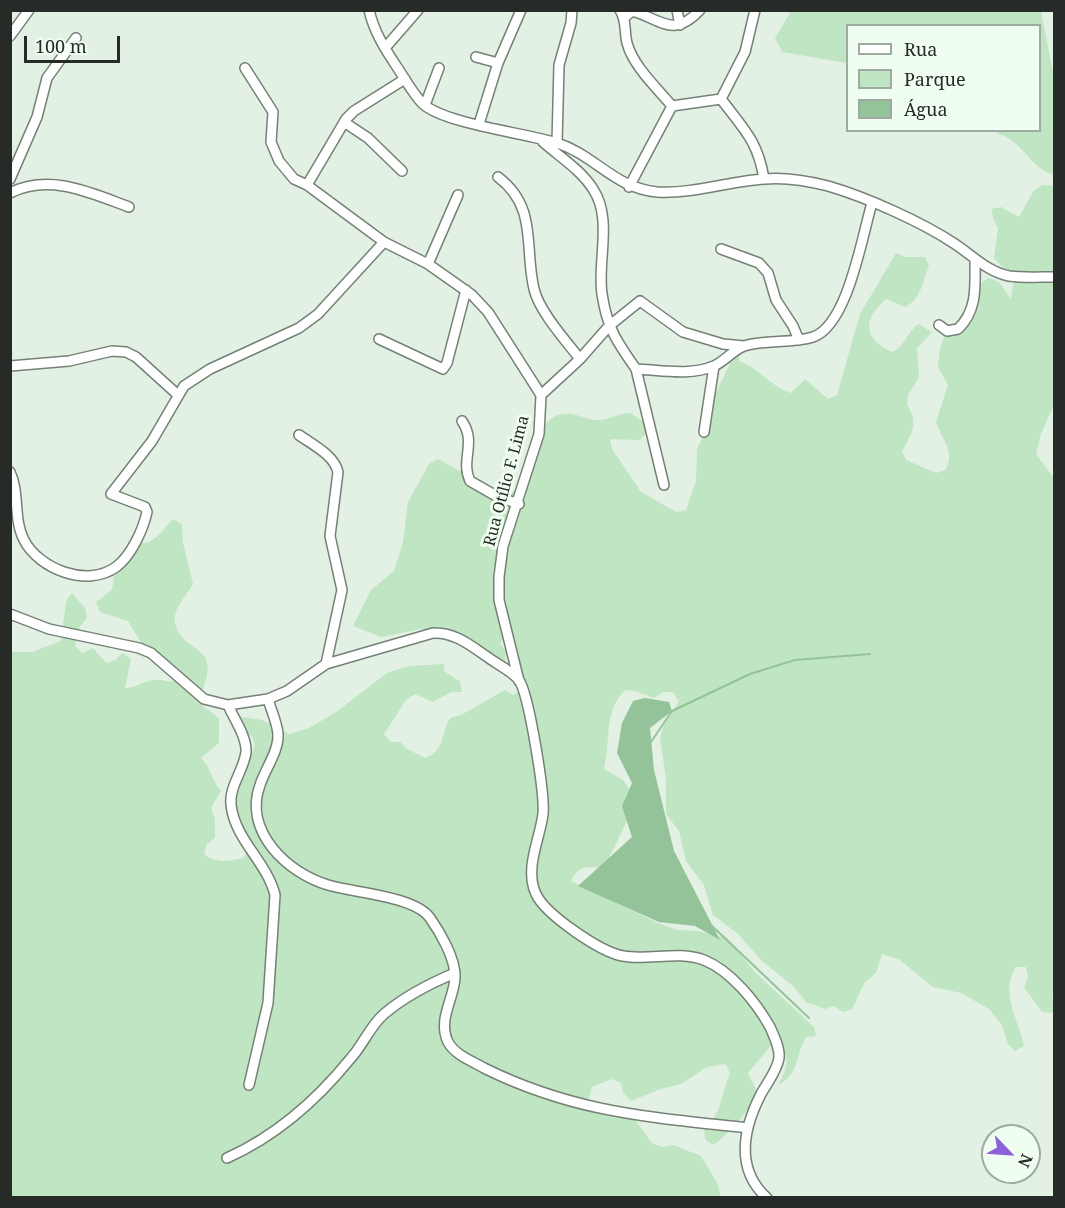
<!DOCTYPE html>
<html>
<head>
<meta charset="utf-8">
<style>
  body { margin:0 }
  #map { position:relative; width:1065px; height:1208px; overflow:hidden; background:#e3f0e4; font-family:"Noto Serif",serif }
  canvas { display:block }
  .frame { position:absolute; inset:0; border:12px solid #262b27; pointer-events:none }
  .legend { position:absolute; left:846px; top:24px; width:195px; height:108px; box-sizing:border-box; background:#f0fef1; border:2px solid #9faaa0; margin:0; padding:8px 10px; list-style:none; font-size:18px; color:#262b27 }
  .legend li { display:flex; align-items:center; gap:12px; height:30px }
  .legend b { width:30px; border:2px solid #9faaa0 }
  .north { position:absolute; left:981px; top:1124px; width:60px; height:60px; box-sizing:border-box; background:#f0fef1; border:2px solid #9faaa0; border-radius:50%; rotate:115deg; font-size:16px; font-weight:700; line-height:24px; text-align:center; color:#262b27 }
  .north::after { content:''; display:block; margin:auto; width:21px; height:27px; background:#8e61db; clip-path:polygon(50% 0,100% 100%,50% 72%,0 100%) }
  .scale { position:absolute; left:24px; top:36px; width:96px; height:27px; box-sizing:border-box; border:3px solid #262b27; border-top:0; padding-left:8px; font-size:18px; line-height:21px; white-space:nowrap; color:#262b27; -webkit-text-stroke:4px #f0fef1; paint-order:stroke }
</style>
</head>
<body>
<div id="map">
<canvas width="1065" height="1208"></canvas>
<div class="frame"></div>
<ul class="legend">
<li><b style="height:8px;background:#fff"></b>Rua</li>
<li><b style="height:16px;background:#bfe5c3"></b>Parque</li>
<li><b style="height:16px;background:#94c399"></b>Água</li>
</ul>
<div class="north">N</div>
<div class="scale">100 m</div>
</div>
<script>
const ctx = document.querySelector('canvas').getContext('2d');
ctx.lineJoin = 'round';
function fillPath(path, color) {
  ctx.fillStyle = color;
  ctx.fill(path, 'evenodd');
}
function strokePath(path, color, width, dash) {
  ctx.strokeStyle = color;
  ctx.lineWidth = width;
  ctx.lineCap = dash ? 'butt' : 'round';
  ctx.setLineDash(dash || []);
  ctx.stroke(path);
}
function drawText(font, color, halo, rows, align = 'center') {
  ctx.font = font + ' "Noto Serif",serif';
  ctx.lineWidth = 6;
  ctx.setLineDash([]);
  ctx.textBaseline = 'middle';
  ctx.strokeStyle = halo;
  ctx.fillStyle = color;
  for (const [text, x, y, turn = 0] of rows) {
    ctx.save();
    ctx.translate(x, y);
    ctx.rotate((+turn || 0) * Math.PI / 180);
    ctx.textAlign = isNaN(turn) ? turn : align;
    if (halo) ctx.strokeText(text, 0, 0);
    ctx.fillText(text, 0, 0);
    ctx.restore();
  }
}
fillPath(new Path2D(`
  M791 11H1041L1054 77V175C1029 168 1023 140 998 134L997 131 1040 130V26H848L847 63 782 52 775 38Z
  M1043 185 1054 186V405L1041 434 1036 454 1054 478V985L1052 996 1054 1009 1052 1013 1042 1012 1024 987 1028 977 1026 967H1016C999 994 1019 1019 1024 1046L1015 1051 1008 1044 1002 1025 989 1009 961 993 933 987 900 960 882 954 876 973 865 982 852 1009 843 1012 834 1006 825 1009 806 1002 793 986 762 961 737 933 713 915 704 885 686 861 679 831 666 814V779L660 738 663 727 679 701 673 692H663L654 698 635 691 625 690C603 712 611 742 604 769L623 780 629 789 625 799 628 819 604 868C588 866 578 865 571 881L658 923 677 930 697 931 727 938 756 973 814 1027 816 1036 806 1037C795 1055 800 1074 778 1085 788 1069 792 1053 774 1042L748 1073C750 1078 755 1085 756 1090 758 1103 724 1139 713 1145L705 1139 704 1129C723 1113 720 1094 730 1074L726 1064 707 1067 681 1084 661 1089 631 1101 623 1093 621 1083 612 1079 592 1087 586 1106 614 1118 624 1116 634 1118 652 1143 662 1147 673 1145 701 1156 717 1183 721 1197 11 1198V652H32L61 641 66 601 72 593 85 608 87 618 80 626 75 646 82 653 93 648 106 663 116 660 122 653 131 659 125 688C136 688 143 681 153 680 165 678 170 685 182 679L144 647 128 621 100 612 96 602 112 590 115 570 138 542C152 548 164 528 173 519L182 524 183 543 193 584C187 595 173 608 175 622 180 655 227 641 199 698L204 707 219 718V743L201 758C212 768 211 781 221 791L211 808 215 818V838L207 844 204 854C217 864 228 861 244 858L247 849 231 811 242 773 255 746 252 736 244 731 242 717 262 720 289 734 309 728 336 712 387 673 409 666 444 664V671L460 682 462 692H451L433 702 415 694 406 700 384 734 390 742H400L407 749 425 758C445 751 441 733 450 718L461 715 505 690 513 695 522 689C519 670 522 646 506 634L500 643 506 652 505 662 421 629 381 637 353 626 371 590 394 571 403 542 408 502 429 464 438 459 500 493H510L519 489C527 467 534 421 561 414 573 411 586 420 598 420 609 420 619 413 630 413L647 424V433L640 440 610 439 612 449 641 492 676 512 686 510 696 481 697 449 710 422 712 401 733 357 739 356V361C759 368 771 387 791 393L805 379 828 399 837 395 860 314 896 253 905 257H925L929 266C922 281 922 299 905 307L886 299C863 319 862 338 892 352 905 346 907 333 918 324L932 332 917 348 919 377 908 395 907 405C919 422 912 434 902 451L906 460 936 473 945 470C956 452 942 440 936 422L948 385 938 367 940 348 948 329 967 321C971 305 973 286 989 278L999 282 1011 299 1014 279 994 258 998 228 993 219 992 209 1001 207 1019 217 1034 190Z`), '#bfe5c3');
fillPath(new Path2D(`
  M645 698 669 702 672 711 650 728 654 770 674 851 720 940 695 926 659 922 578 886 632 837 622 806 632 783 617 753 622 723 633 701Z`), '#94c399');
strokePath(new Path2D(`
  M651 742 672 711 750 674 795 660 870 654
  M711 925 809 1018`), '#94c399', 2);
const minor = new Path2D(`
  M369 10C374 32 385 49 397 67 405 79 413 94 423 104 446 124 525 133 557 143 595 155 614 188 657 192 695 194 729 181 765 179 786 177 808 181 828 186 866 197 922 222 955 244 973 256 988 272 1009 276 1023 278 1040 277 1054 277
  M620 10C627 21 624 31 627 43 633 66 657 88 672 106
  M677 10 680 25
  M625 17 632 11C661 19 673 39 700 10
  M10 36 29 10
  M385 48 418 10
  M476 57 498 63
  M245 68 273 112 271 142 279 161 294 179 307 185 384 242 428 264 472 295 488 312 541 395 539 434 503 546 499 577V600L519 681
  M721 99 745 52 755 10
  M425 105 439 68
  M672 106 721 99C743 128 758 141 764 179
  M344 122 368 138 402 171
  M479 124 498 63 521 10
  M543 142C560 157 581 170 593 189 613 219 597 261 602 294 607 328 617 342 636 369 661 370 690 376 714 366 725 361 733 350 744 346 766 339 791 344 813 337 848 325 862 236 872 203
  M557 143 559 65 571 23 572 10
  M498 177C538 207 524 247 534 289 539 311 566 341 580 359
  M10 179 37 117 47 78 76 38
  M307 185 346 119 354 111 405 79
  M629 187 672 106
  M10 193C50 173 91 193 129 207
  M721 249 759 263 768 273 776 300 793 326 799 340
  M428 264 458 195
  M939 325 947 331 958 329C978 310 975 285 975 260
  M379 339 443 369 447 363 466 290
  M10 366 69 361 112 351 126 352 136 357 178 395
  M636 369 664 485
  M541 395 580 359 609 326 640 301 683 332 723 344 744 346
  M462 421C477 443 460 460 470 481L498 497 519 504
  M704 432 714 366
  M299 435C313 445 334 455 338 472L330 536 342 590 326 664
  M10 472C20 493 13 519 24 540 39 569 87 588 116 567 131 556 143 530 147 512L145 507 111 494 152 441 184 386 210 369 299 328 318 314 384 242
  M10 614 49 629 139 648 151 653 204 699 228 705 268 699 287 691 326 664 433 633C454 632 470 645 486 656 495 663 512 671 519 680 529 695 545 794 543 814 540 839 524 869 536 894 545 914 600 952 623 956 649 961 678 950 704 960 731 971 756 1002 770 1027 774 1036 780 1048 779 1058 777 1071 767 1083 761 1094 743 1129 735 1169 767 1198
  M268 699C271 710 277 722 278 734 279 751 265 769 260 785 243 831 287 873 328 885 354 893 415 896 430 918 440 932 455 958 455 976 455 998 437 1019 448 1042 455 1055 472 1061 484 1068 575 1113 650 1117 748 1128
  M228 705C234 719 247 737 246 752 244 770 229 786 231 805 235 840 267 862 275 895L268 1003 249 1085
  M227 1158C276 1136 317 1100 351 1058 363 1045 370 1026 384 1014 404 997 431 983 455 973`);
strokePath(minor, '#758176', 12);
strokePath(minor, '#fff', 9);
drawText('16px', '#262b27', '#f0fef1', [
  ["Rua Otílio F. Lima",507,481,-75]
]);
</script>
</body>
</html>
